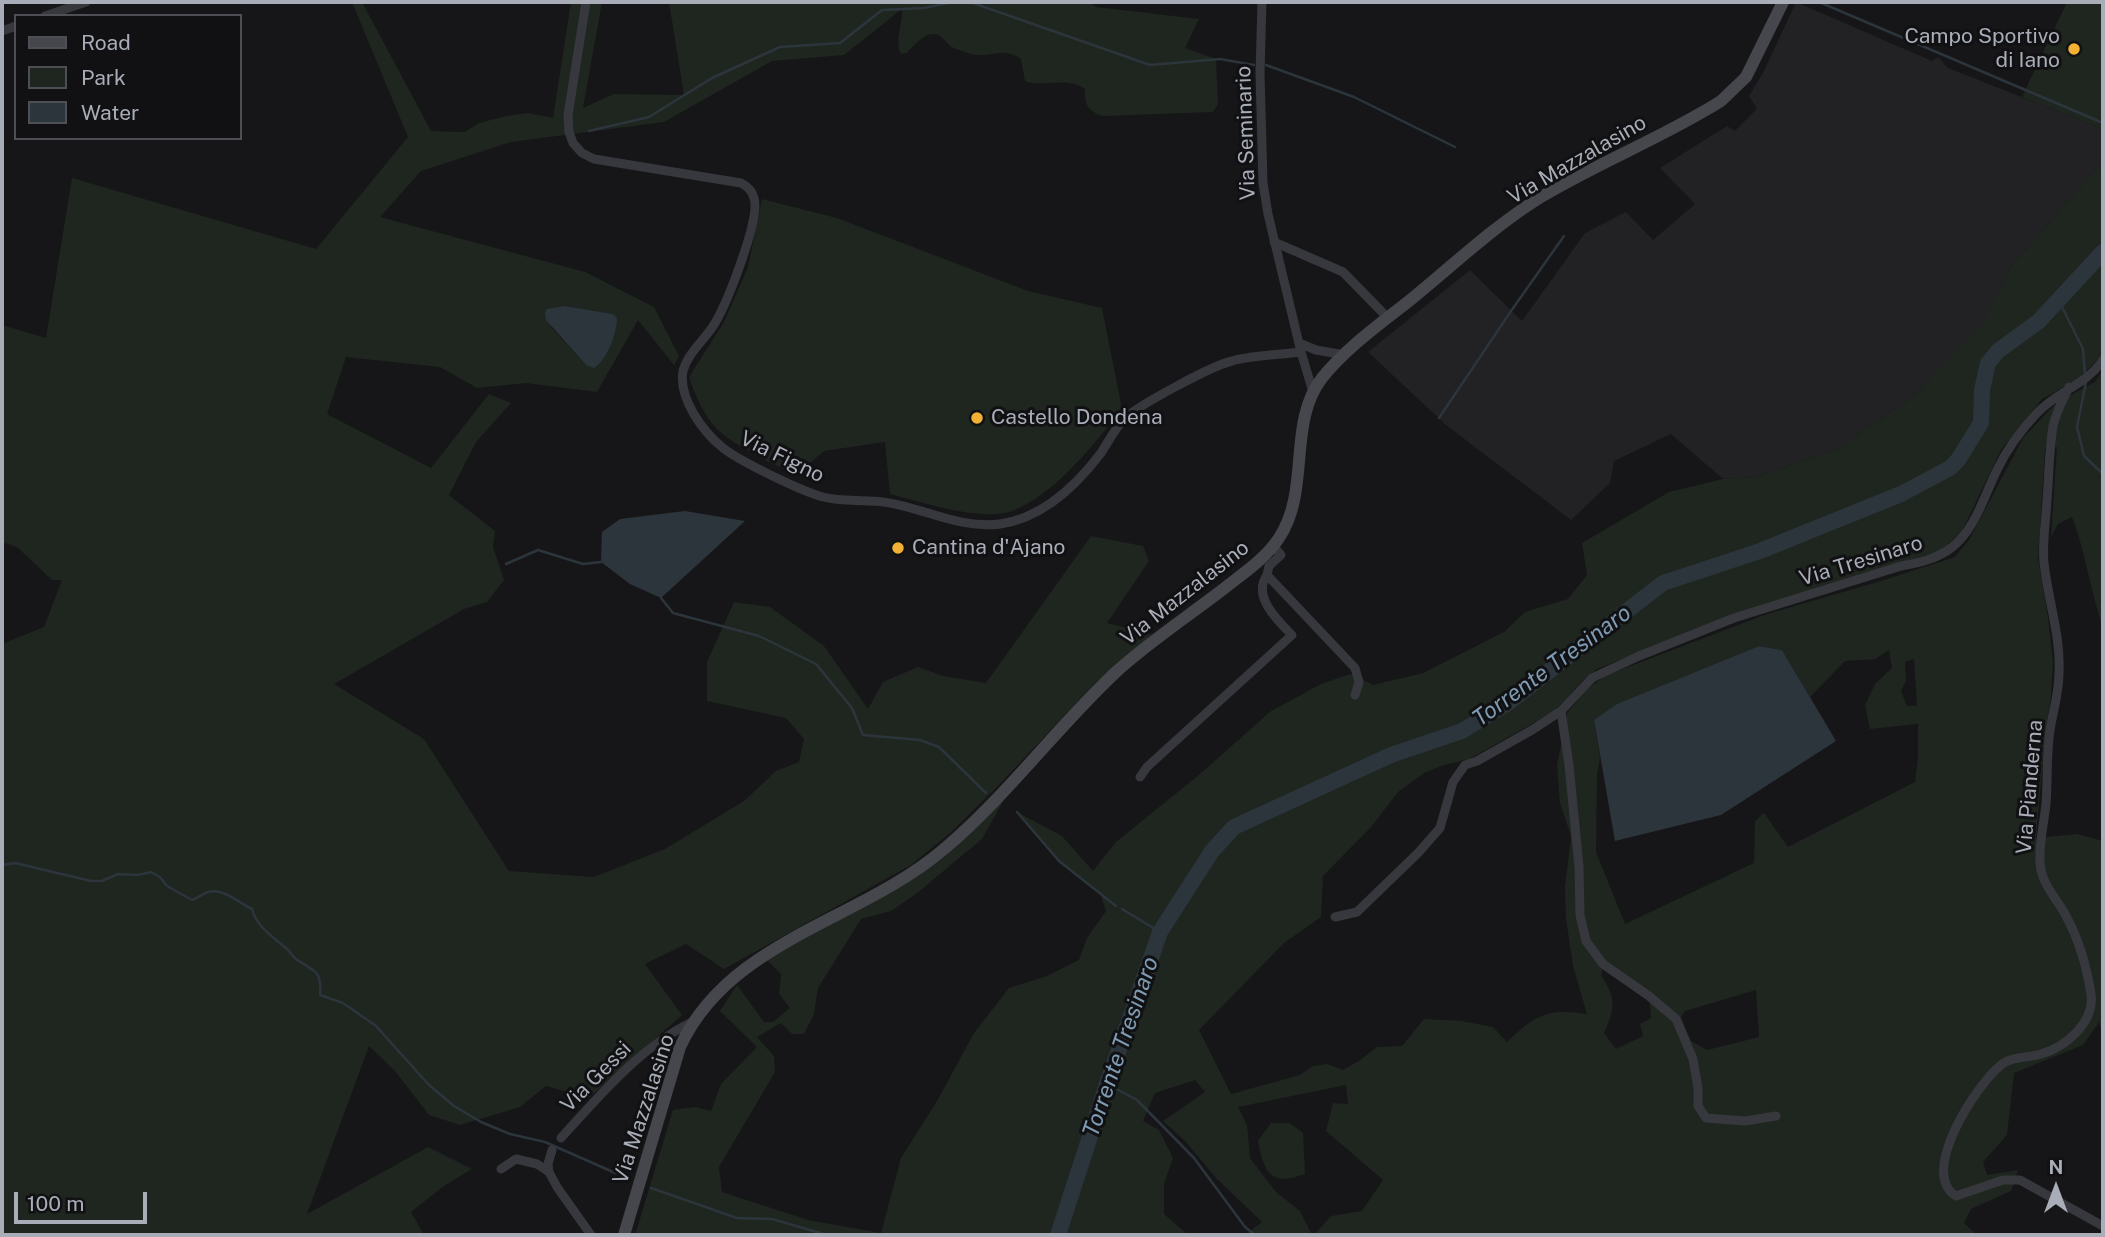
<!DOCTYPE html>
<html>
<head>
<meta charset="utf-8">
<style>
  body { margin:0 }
  #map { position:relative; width:2105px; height:1237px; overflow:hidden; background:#161618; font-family:"Public Sans",sans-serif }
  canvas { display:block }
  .frame { position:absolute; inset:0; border:4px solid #a8adb8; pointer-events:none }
  .legend { position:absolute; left:14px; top:14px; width:228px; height:126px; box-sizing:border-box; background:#111113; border:2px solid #4d4f55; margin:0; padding:9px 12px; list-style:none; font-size:21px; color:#a8adb8 }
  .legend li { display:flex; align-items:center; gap:14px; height:35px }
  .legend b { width:35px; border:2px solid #4d4f55 }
  .north { position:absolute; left:2021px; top:1153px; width:70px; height:70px; -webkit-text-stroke:5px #111113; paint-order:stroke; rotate:0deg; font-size:19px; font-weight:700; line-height:28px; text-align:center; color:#a8adb8 }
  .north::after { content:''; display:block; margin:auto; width:24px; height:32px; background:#a8adb8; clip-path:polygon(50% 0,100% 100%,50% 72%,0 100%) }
  .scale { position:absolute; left:14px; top:1192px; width:133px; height:32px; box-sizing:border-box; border:4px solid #a8adb8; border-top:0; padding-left:9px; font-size:21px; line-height:24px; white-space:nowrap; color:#a8adb8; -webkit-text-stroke:5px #111113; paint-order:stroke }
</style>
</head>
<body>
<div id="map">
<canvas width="2105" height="1237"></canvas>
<div class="frame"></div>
<ul class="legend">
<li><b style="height:9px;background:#45474d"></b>Road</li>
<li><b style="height:19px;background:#1e261f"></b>Park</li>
<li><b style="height:19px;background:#2c353c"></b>Water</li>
</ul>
<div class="north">N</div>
<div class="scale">100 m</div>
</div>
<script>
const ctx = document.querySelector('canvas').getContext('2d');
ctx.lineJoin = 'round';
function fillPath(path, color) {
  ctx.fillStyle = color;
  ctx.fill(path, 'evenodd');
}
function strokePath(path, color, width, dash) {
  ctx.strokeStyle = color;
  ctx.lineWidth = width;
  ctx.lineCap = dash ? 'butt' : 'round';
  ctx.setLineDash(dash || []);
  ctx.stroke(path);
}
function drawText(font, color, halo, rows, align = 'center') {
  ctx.font = font + ' "Public Sans",sans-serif';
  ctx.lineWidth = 6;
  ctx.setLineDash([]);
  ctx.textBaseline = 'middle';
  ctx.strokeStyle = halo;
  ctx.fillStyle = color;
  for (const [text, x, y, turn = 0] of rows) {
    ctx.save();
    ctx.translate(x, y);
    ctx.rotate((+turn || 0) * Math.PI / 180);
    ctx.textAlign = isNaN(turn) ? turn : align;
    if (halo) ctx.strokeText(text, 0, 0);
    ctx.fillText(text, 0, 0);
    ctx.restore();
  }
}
fillPath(new Path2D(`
  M1796 2 1932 61 1938 57 1948 68 2103 129V161L2010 268 1984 323 1913 397 1837 449 1756 477 1723 479 1671 434 1614 461 1610 483 1571 520 1446 425 1368 352 1470 270 1522 321 1585 233 1626 212 1653 240 1695 204 1660 168 1727 126 1735 131 1757 109 1749 96 1764 71Z`), '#222225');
fillPath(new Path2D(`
  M352 2H362L431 131 465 132 479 123 506 116 528 113 553 118 571 2H602L583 108 614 94 684 95 669 2H1089L1096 7 1199 19 1185 48 1216 59 1218 104 1213 112 1102 116C1087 110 1085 105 1085 89 1067 76 1044 88 1025 81L1021 59C1005 48 994 56 978 55 971 55 963 51 956 49 948 47 942 33 933 34 924 34 913 46 907 53L901 54C894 41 903 24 902 9L844 55 772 61 664 122 511 142 421 171 380 217 585 272 654 307 679 356 674 365 638 320 597 392 526 383 477 388 440 367 346 357 327 414 431 468 489 394 511 403 476 442 449 495 495 531 493 547 504 580 487 602 464 609 334 684 424 739 509 871 594 877 665 849 744 801 776 771 799 762 804 739 786 718 707 701V662L734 602 770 607 824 646 868 709 883 682 918 667 943 676 986 683 1091 536 1143 546 1149 561 1107 623 1154 635 1094 684 997 787 950 833 911 865 724 969 686 944 645 964 682 1015 589 1098 546 1086 520 1107 460 1125 429 1115 395 1071 369 1046 307 1214 428 1147 472 1169 444 1186 411 1212 424 1235H2V644L44 627 62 580H52L17 547 2 542V325L46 338 72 178 316 249 408 137ZM565 306 613 314 617 318 586 365 551 327Z
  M2067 2H2103V129L2022 97Z
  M2103 161V354L2078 379 2042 399 2001 450 1961 533 1940 551 1736 614 1597 669 1583 680 1555 711 1469 759 1444 765 1424 773 1398 792 1372 826 1323 876 1321 917 1284 943 1199 1030 1231 1094 1300 1075 1313 1066 1327 1064 1343 1070 1359 1061 1377 1047 1402 1046 1424 1019 1461 1021 1493 1027 1507 1042C1535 1015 1547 1008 1587 1014L1573 966 1566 919 1565 887 1571 836 1560 803 1557 765 1567 713 1588 688 1607 675 1767 614 1881 581 1955 557 1969 540 2023 438 2056 403 2095 382 2103 370V628C2090 591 2086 553 2072 517L2058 524 2051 537 2057 447 2045 448 2038 559 2048 617 2053 662 2051 696 2045 734 2036 838 2077 834 2103 841V1037L2099 1022 2083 1045 2014 1073 2007 1135 1983 1162 1987 1175 2018 1170 2011 1191 1971 1209 1964 1223 1977 1235H1314L1331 1216 1362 1211 1383 1180 1326 1131 1333 1103 1348 1104 1346 1085 1238 1107 1247 1125 1250 1158 1276 1192 1300 1211 1312 1235H1245L1262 1222 1216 1178 1185 1141 1163 1121 1205 1092 1195 1080 1155 1093 1143 1121 1159 1130 1173 1158 1164 1184V1214L1188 1235H635L673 1110 695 1107 711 1111 721 1084 757 1047 720 1011 737 985 764 1022H773L790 1008 779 994 781 974 766 959 882 897 1005 798 982 839 916 894 891 911 861 919 818 988 814 1014 804 1034H792L781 1023 757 1037 774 1056 775 1072 719 1167 722 1192 808 1220 881 1233 901 1158 937 1101 974 1033 1009 988 1047 976 1079 960 1087 938 1106 911 1100 893 1059 861 1017 812 1062 836 1093 871 1116 842 1200 774 1271 711 1321 684 1350 674 1373 685 1423 673 1504 632 1525 612 1568 599 1587 575 1582 543 1669 492 1723 479 1756 477 1837 449 1913 397 1983 323 2010 268ZM1759 646 1782 650 1810 697 1845 661 1875 659 1889 650 1892 668 1875 684 1865 705 1870 729 1918 724V756L1915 782 1788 847 1764 813 1755 821 1754 863 1625 924 1596 852 1597 775 1600 758 1594 720 1618 704ZM1914 659 1917 706H1907L1901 691 1906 681 1905 662ZM1604 964 1649 996 1651 1018 1640 1024 1643 1036 1616 1049 1604 1033C1616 1007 1616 999 1601 975ZM1756 990 1759 1037 1707 1050 1691 1041 1681 1017 1685 1011Z
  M762 199 837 218 1028 291 1102 308 1122 409C1095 443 1055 495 1012 511 981 522 922 502 890 494L885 442 824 451 797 474C779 468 732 444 719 431 704 417 695 395 689 377L724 322 748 267Z
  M1271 1123H1290L1303 1133 1305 1174C1270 1187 1264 1172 1258 1141Z`), '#1e261f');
fillPath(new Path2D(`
  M565 306 613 314 617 318C617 333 607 360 594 368L586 365 546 320 545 313 547 309Z
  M685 511 745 521 661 598 630 584 601 562 602 532 620 519Z
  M1759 646 1782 650 1836 741 1721 815 1615 841 1594 720 1617 704Z`), '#2c353c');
strokePath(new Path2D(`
  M970 2 1150 65 1220 59 1254 65
  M1819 2 2103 123
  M1266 65 1354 97 1455 147
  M589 131 649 117 712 78 780 47 840 43 882 10 924 8 953 2
  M2059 301 2083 349 2085 376
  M2086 382 2077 427 2084 456 2103 474
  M1439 418 1511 311 1564 236
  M506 564 538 550 583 564 601 562
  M661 598 673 613 759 636 816 664 852 708 863 735 920 740 939 747 986 793
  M1017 812 1059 861 1116 906
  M2 865 15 863 91 881H102L118 874 138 875 151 872 160 877 167 886 192 900C198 898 202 894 208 892 224 888 239 903 252 909 257 928 274 937 288 950 291 953 294 959 299 961 316 972 322 972 320 995L343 1003 376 1026 429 1085 454 1106 481 1122 510 1134 545 1142 629 1179
  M1122 909 1160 932
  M1107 1084 1137 1100 1194 1158 1245 1227 1255 1235
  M651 1188 737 1218 772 1219 827 1235`), '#2c353c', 2.5);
strokePath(new Path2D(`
  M1058 1235 1107 1084 1160 932 1212 851 1234 827 1391 755 1462 731 1508 703 1663 583 1760 551 1901 494 1950 468 1958 460 1981 423 1982 390 1988 363 1998 351 2039 321 2103 252`), '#2c353c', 16);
strokePath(new Path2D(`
  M586 2 568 115 569 132 573 143 582 153 594 159 741 183C747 186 752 190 754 198 761 218 727 303 715 323 706 339 688 352 683 371 678 398 703 432 723 448 741 462 801 491 823 497 838 501 855 500 870 501 915 502 955 530 1000 524 1043 518 1076 486 1101 453 1109 441 1115 428 1125 418 1141 404 1211 366 1232 361 1254 355 1278 355 1301 352
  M1262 2 1260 73 1263 183 1268 214 1301 352 1313 392
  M45 16 86 2
  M2 31 16 26
  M1274 242 1343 272 1388 318
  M1299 343 1316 350 1345 355
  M2069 387C2063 400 2056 412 2053 426 2049 450 2049 476 2047 500 2046 521 2042 542 2044 563 2048 600 2061 636 2059 673 2059 693 2053 711 2050 730 2046 755 2048 780 2046 804 2044 823 2039 843 2040 862 2041 885 2058 899 2067 918 2079 940 2087 969 2091 994 2095 1022 2066 1047 2041 1054 2028 1058 2012 1056 2001 1065 1977 1084 1918 1173 1956 1196L2003 1180H2020L2103 1226
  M1273 546 1281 555 1269 566 1267 575 1355 668 1359 682 1355 695
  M1561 711 1569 765 1579 867 1580 915 1586 941 1603 964 1649 996 1676 1019 1693 1059 1698 1088V1106L1706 1118 1745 1121 1776 1116
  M1140 777 1147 767 1292 635C1277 620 1252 596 1267 575
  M1335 917 1357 912 1418 853 1440 828 1453 782 1465 765 1477 761 1532 730 1561 711 1592 678 1639 656 1734 618 1901 566C1919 563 1936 559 1951 548 1975 530 1984 496 1997 470 2007 449 2021 430 2037 413 2059 390 2085 386 2103 360
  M561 1138C600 1095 641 1046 694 1021
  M501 1169 516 1159 537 1164 549 1172 557 1187 591 1235
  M549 1172 548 1164 552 1150`), '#37383d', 9);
strokePath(new Path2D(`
  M624 1235 680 1047C729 940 860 921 944 849 1007 796 1056 728 1116 672 1150 641 1190 615 1226 587 1245 572 1266 558 1279 538 1311 490 1287 423 1322 378 1346 348 1380 324 1409 301 1452 266 1494 226 1541 197 1599 162 1664 137 1721 101L1746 77 1783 2`), '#45474d', 12);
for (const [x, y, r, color] of [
  [2074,49,7,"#f2b134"],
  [977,418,7,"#f2b134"],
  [898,548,7,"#f2b134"]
]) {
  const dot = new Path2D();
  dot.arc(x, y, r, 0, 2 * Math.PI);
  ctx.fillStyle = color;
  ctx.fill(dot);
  strokePath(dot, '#111113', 2.5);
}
drawText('21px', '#a8adb8', '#111113', [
  ["Campo Sportivo",2060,37,"right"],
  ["di Iano",2060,61,"right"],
  ["Castello Dondena",991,418],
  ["Cantina d'Ajano",912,548]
], 'left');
drawText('21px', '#a8adb8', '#111113', [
  ["Via Seminario",1246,133,-92],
  ["Via Mazzalasino",1577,160,-30],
  ["Via Figno",782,457,26],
  ["Via Tresinaro",1861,561,-17],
  ["Via Mazzalasino",1185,593,-38],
  ["Via Pianderna",2030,787,-85],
  ["Via Gessi",596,1077,-45],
  ["Via Mazzalasino",644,1109,-72]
]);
drawText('italic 23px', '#7f9bb3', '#111113', [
  ["Torrente Tresinaro",1552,666,-36],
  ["Torrente Tresinaro",1121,1047,-71]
]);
</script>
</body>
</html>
